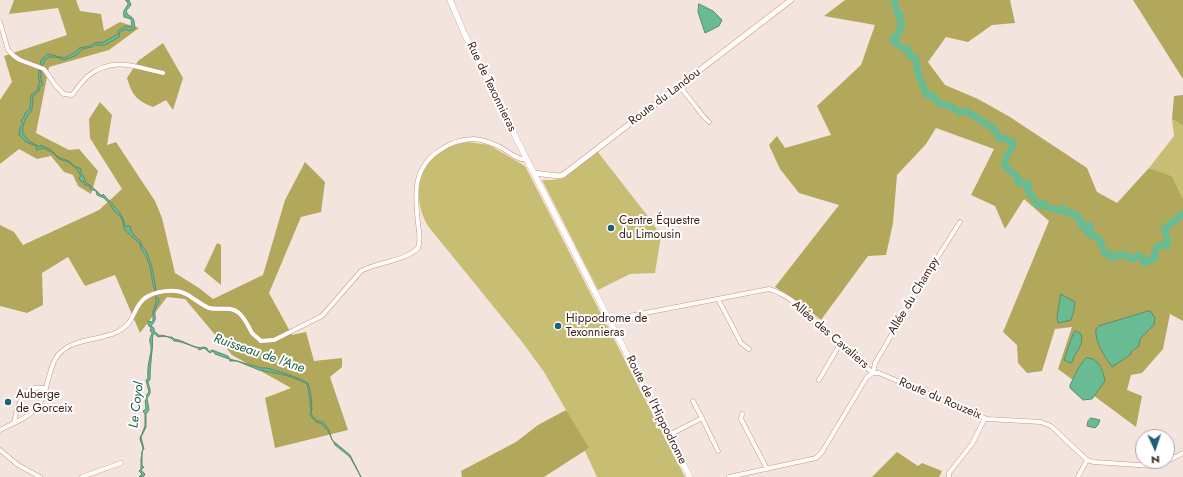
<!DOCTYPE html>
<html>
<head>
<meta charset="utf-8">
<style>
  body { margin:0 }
  #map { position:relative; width:1183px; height:477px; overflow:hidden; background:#f4e4de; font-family:Jost,sans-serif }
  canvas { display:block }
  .north { position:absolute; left:1135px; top:429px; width:40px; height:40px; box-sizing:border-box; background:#fff; border:1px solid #b1a5a1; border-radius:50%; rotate:177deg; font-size:11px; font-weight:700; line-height:16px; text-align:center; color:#3c1f14 }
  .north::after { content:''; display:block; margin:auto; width:14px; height:18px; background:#1e6074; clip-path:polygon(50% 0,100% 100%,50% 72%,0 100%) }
</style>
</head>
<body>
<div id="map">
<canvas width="1183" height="477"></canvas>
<div class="north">N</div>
</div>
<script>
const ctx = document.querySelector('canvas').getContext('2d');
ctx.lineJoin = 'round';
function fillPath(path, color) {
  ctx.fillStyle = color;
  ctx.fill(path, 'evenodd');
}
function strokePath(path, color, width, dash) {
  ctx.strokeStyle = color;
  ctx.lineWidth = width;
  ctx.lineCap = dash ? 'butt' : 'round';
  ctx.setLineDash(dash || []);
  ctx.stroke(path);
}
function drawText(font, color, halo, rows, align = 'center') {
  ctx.font = font + ' Jost,sans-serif';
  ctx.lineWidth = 4;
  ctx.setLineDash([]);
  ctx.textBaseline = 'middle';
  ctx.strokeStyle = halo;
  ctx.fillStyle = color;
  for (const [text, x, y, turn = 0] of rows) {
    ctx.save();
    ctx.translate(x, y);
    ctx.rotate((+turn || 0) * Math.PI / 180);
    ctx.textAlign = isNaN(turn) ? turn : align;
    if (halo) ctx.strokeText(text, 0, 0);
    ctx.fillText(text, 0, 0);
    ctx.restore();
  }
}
fillPath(new Path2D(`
  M1172 119 1183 126V199L1172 176 1149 168 1174 136Z
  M468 142 489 145 525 166 685 477H597L566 410 544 372 523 343 428 226C407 188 423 148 468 142Z
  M597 151 650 219 661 236 655 273 630 274 598 290 542 180H553L564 178Z`), '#c7be73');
fillPath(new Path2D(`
  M14 0H76L80 11 101 14 104 31 120 22 139 28 109 50 49 67 36 133 69 150 79 149 98 171 91 194 78 186 73 175 64 172 51 156 37 159 19 149 0 164V100L12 82 4 56 67 35 58 8 9 14Z
  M845 0H1010L1015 23 992 25 968 42 946 37 928 62 945 85 978 99 1010 117 1087 168 1097 192 1117 203 1149 168 1172 176 1183 199V321L1170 314 1163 349 1142 373 1131 375 1127 390 1142 396 1136 427 1058 369 1072 327 1055 329 1042 371 1027 373 1018 363 1017 345 1003 332 1049 221 1024 199 1005 229 995 206 971 195 994 149 936 128 926 144 897 175 893 223 886 255 868 256 821 320 800 303 775 287 839 205 799 193 780 169 769 145 777 136 785 148 831 135 817 106 861 65 875 25 824 16Z
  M1133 0H1183V79Z
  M163 43 183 78 173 110 166 100 153 107C136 100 132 95 127 78L138 61Z
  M1183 95V126L1172 119 1174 96Z
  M100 102 112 115 107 145 116 142 155 201 162 218 175 273 199 288 213 299 263 275 285 200 305 162 325 182 321 212 301 217 269 293 292 335 306 332 314 361 342 358V367L330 377 348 430 275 448 265 398 291 388 232 355 185 299 167 297 140 333 115 275 85 286 68 257 42 273 43 305 27 313 0 306V225L14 232 23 245 99 210 122 189 90 138 89 119Z
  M217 243 221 245V285L204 271Z
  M566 410 589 448 544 477H462L461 471 516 442 538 425Z
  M897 452 918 466 922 463 942 471 939 477H872Z`), '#b2a85b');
const water = new Path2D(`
  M126 0H129L131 5 126 11 128 15C135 18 134 21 135 28L129 31 126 29 120 32 119 37 105 45H95L92 47 82 49 77 55 64 60 56 57H49L45 60 42 66 40 65 41 60 48 54 64 58 76 52 79 48 90 46 94 43 104 42 118 34V31L125 26 132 27 131 19 124 17C122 10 126 9 128 4Z
  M699 4 713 11 722 20 719 26 705 33 698 12Z
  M39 70 41 71V81L43 84 39 88 40 90 33 96 32 110C27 115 21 126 23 134L29 141 40 147 41 145 51 150 58 157 69 161 74 166 81 169V173L83 175 86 183 90 185 102 196 103 194C111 203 124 214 125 226H130C131 233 134 235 138 239 141 241 141 243 142 246 143 248 145 249 146 251 152 263 154 277 156 290L155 291C151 281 152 270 148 261 146 255 140 250 140 244L125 230 121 217 114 211 110 204 104 198 97 195 96 191 94 190H92L90 189V186L85 185 83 181 81 182 79 178 81 176 77 169 68 162 59 159 53 153 44 148 37 150 36 146 26 142 19 135 20 127 23 123 21 121 25 115V113L30 109 31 95 38 90V86L40 82 39 80Z
  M1061 294 1075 302 1074 310 1071 320 1058 323 1057 318Z
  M156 297 159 299C159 304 156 306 155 310 154 317 158 319 151 326L154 328V331L160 336 162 335 169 337H172L174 339C184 340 195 350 204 347L207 348 209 352 212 350 228 356 230 359 261 368H267L284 373 300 379 308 383C311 390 313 408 311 414L317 421 323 422 329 430 332 440 350 455 361 477 350 457 335 445 328 431 322 424 316 422 310 415 311 412C310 403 310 394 307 384L299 380 285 375 259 370 237 361H230L229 359 215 354 213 351 210 353 204 348 199 350 198 348C190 346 182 341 174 341 170 336 164 336 158 337L155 334H153C152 340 153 346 152 351 151 361 150 370 150 380L148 381C149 389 153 391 147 398L149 410 146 414V427L141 437 144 449 142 451V466L144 467 141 470 145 474 144 476 139 477 142 474 139 471 141 469V459L143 448 140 439 145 426V414L143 411 146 409 145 397 149 392 146 380 148 379C147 369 149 361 151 351 152 347 149 342 150 338 151 336 152 334 152 332L150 331 151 328 148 325V321L152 322 153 320V311L156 303Z
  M1149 311 1151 312 1155 318 1154 325 1140 339 1139 346 1132 351 1130 355 1112 367C1105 357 1094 341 1096 329L1099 326Z
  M1076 331 1081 334C1085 345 1074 353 1072 362L1070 363 1064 360 1073 334Z
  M1086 358C1099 357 1103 371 1105 381L1092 399 1083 400 1070 388V385L1079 367Z
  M1091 418 1100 420 1098 425 1095 428 1087 426 1088 421Z`);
fillPath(water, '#69bb94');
strokePath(water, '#5c8c6e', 1);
strokePath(new Path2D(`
  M140 438 145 428`), '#5c8c6e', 1);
strokePath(new Path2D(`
  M894 0 898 14 901 16 899 21 902 25 897 36 893 38V41L904 49H908L910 56 916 59 918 74 927 95 933 96 938 103 952 107 959 112H968L994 129 1000 139 1005 138 1009 141H1012L1013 146 1005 159V166L1018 178V183H1026L1029 185 1027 189 1031 195 1033 197 1037 205 1040 206 1043 203 1046 207 1060 211 1062 208H1063L1067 213H1073L1078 216V219L1082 222 1081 226 1086 228 1089 225 1091 227 1088 231V234L1097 237 1101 243 1105 254H1111L1113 258 1122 254 1133 259 1139 255 1143 258V262L1146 263 1155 258 1154 254 1157 247 1161 245 1167 246V237L1164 229 1183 214`), '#69bb94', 7);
const minor = new Path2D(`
  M0 22 8 50 14 56 20 60 44 69 56 86 64 94 72 95C77 89 82 81 88 76 113 56 136 67 163 73
  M680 86C685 94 691 100 696 107 702 114 702 116 709 122
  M718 299 741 343 749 349
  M609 320 769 289C795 296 820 326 840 344 851 354 862 363 873 373
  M873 373 875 363 932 266 960 222
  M819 380 840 344
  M693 401 702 418
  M742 414 741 419 767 469
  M14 423C16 412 20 393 32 389 36 387 42 388 46 388
  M0 430C13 423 29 418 38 406 44 399 46 388 48 380 51 371 52 362 58 355 72 338 99 341 117 332 136 323 132 308 145 298 155 291 175 288 186 294 194 298 201 305 209 308 219 311 230 305 239 313 245 318 248 326 252 333 255 336 258 338 261 341L274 340 322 316 361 271C378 262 405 261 418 248 421 240 419 232 418 223 415 195 412 168 440 150 450 143 461 139 474 139 483 140 492 143 500 147 509 152 517 160 527 160
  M669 435 702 418 718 451
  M0 450 18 465 40 477
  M82 477 121 463
  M729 477 816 458 822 452 867 377 873 373H879L987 419 1041 422 1051 426 1087 460 1094 462 1153 466 1162 464 1183 453
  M949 477V473L972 444 985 418
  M1078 477 1087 460`);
const tertiary = new Path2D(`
  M534 173 558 176 563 175 791 0`);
const secondary = new Path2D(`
  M450 0 465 35 527 160 690 477`);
strokePath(minor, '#d88f72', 5);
strokePath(tertiary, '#d88f72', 6);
strokePath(secondary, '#d88f72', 6);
strokePath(minor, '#fff', 4);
strokePath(tertiary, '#fff', 5);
strokePath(secondary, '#fff', 5.5);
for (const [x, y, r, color] of [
  [611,228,4,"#1e6074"],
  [558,326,4,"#1e6074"],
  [8,402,4,"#1e6074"]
]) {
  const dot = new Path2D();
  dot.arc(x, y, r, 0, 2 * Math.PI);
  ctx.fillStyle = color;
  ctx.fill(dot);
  strokePath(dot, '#fff', 1.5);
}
drawText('12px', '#3c1f14', '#fff', [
  ["Rue de Texonnieras",491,87,64],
  ["Route du Landou",665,97,-37],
  ["Allée du Champy",914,296,-59],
  ["Allée des Cavaliers",830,335,41],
  ["Route du Rouzeix",940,399,23],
  ["Route de l'Hippodrome",656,410,63]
]);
drawText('12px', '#3c1f14', '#fff', [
  ["Centre Équestre",619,221],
  ["du Limousin",619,235],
  ["Hippodrome de",566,319],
  ["Texonnieras",566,333],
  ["Auberge",16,395],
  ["de Gorceix",16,409]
], 'left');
drawText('italic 13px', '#215f45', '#fff', [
  ["Ruisseau de l'Ane",259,354,19],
  ["Le Coyol",137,405,-83]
]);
</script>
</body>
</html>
